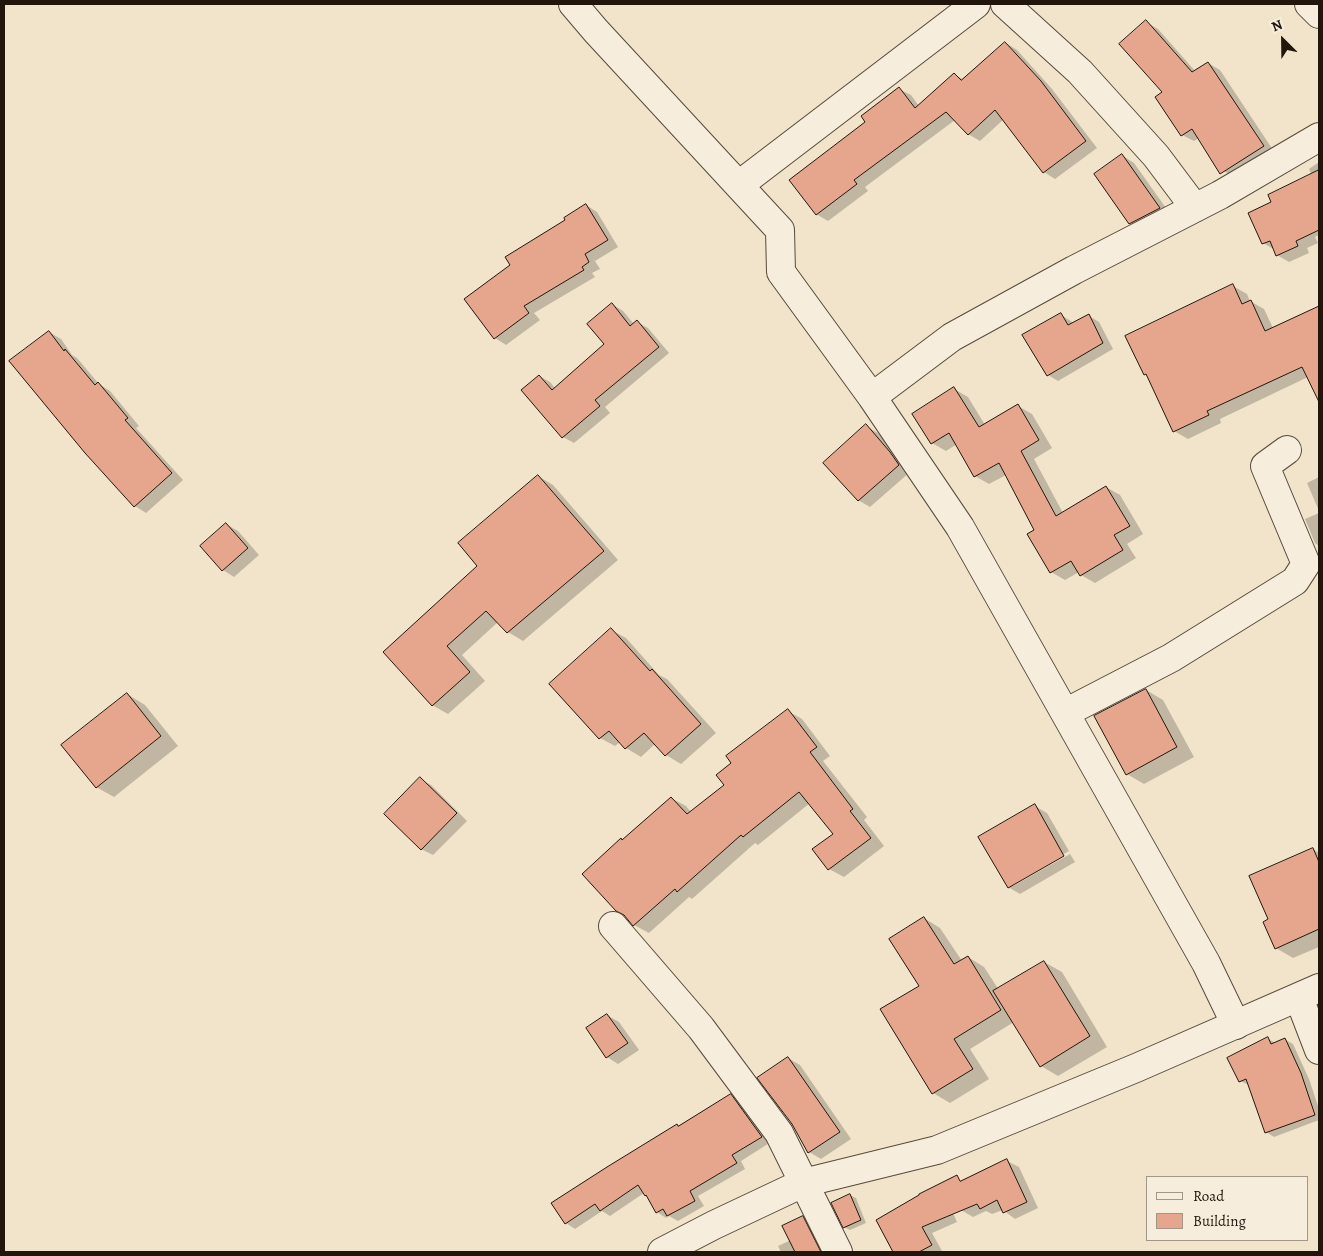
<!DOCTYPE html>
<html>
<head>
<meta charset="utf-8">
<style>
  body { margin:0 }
  #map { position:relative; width:1323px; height:1256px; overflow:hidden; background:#f1e4ca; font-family:Alegreya,serif }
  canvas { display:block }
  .frame { position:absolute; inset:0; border:5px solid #22160c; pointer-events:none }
  .legend { position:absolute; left:1146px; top:1176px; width:162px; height:65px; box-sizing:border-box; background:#f6eddd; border:1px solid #a19789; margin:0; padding:6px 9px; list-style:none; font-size:15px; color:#22160c }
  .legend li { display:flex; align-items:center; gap:10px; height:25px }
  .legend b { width:25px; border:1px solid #a19789 }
  .north { position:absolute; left:1258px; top:15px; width:50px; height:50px; -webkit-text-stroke:4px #f6eddd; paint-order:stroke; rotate:337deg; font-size:14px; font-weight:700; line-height:20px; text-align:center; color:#22160c }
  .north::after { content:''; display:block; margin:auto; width:18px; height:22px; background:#22160c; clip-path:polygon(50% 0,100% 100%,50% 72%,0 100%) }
</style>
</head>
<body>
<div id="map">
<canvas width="1323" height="1256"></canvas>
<div class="frame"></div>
<ul class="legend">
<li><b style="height:6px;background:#f6eddd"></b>Road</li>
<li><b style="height:14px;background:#e5a68d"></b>Building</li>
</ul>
<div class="north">N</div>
</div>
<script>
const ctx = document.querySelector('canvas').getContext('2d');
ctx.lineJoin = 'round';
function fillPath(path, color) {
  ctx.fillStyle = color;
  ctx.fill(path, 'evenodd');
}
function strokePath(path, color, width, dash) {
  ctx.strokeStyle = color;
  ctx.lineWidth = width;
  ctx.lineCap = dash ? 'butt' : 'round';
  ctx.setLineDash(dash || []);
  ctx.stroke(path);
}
fillPath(new Path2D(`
  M1146 22 1158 29 1196 72 1208 63 1220 70 1275 153 1231 175 1218 168 1199 138 1194 141 1182 135 1164 93Z
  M1006 43 1017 50 1052 89 1097 148 1055 179 1044 172 1004 119 980 141 968 134 955 120 865 187 868 191 828 221 816 214 867 122 899 89 911 95 919 106 954 74 964 80Z
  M1123 156 1134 163 1171 215 1142 230 1130 223Z
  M1319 162V235L1315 237 1318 243 1307 248 1309 253 1289 262 1277 255 1275 250 1263 243 1273 203 1312 175 1309 169Z
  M586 205 597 212 618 247 595 261 600 269 592 273 595 277 534 313 540 320 506 345 495 338 567 220Z
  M1233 286 1247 294 1250 301 1264 309 1273 328 1319 307V399L1308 377 1220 419 1221 423 1188 439 1174 431 1148 377 1145 374Z
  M612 304 623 311 634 324 637 322 648 328 669 353 605 407 610 413 574 443 563 437 539 376 550 382 555 388 606 344Z
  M1061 315 1071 321 1073 324 1089 316 1099 322 1113 349 1058 381 1048 375Z
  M49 332 61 339 72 355 77 358 99 384 110 391 139 426 136 428 183 480 146 513 135 506Z
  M954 389 968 397 985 425 1018 406 1032 414 1052 448 1034 459 1063 513 1106 487 1120 495 1143 534 1127 544 1136 558 1095 583 1081 575 1079 572 1065 580 1051 572 1028 535 1036 530 1006 475 989 484 975 476 957 444 946 451 932 443Z
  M866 426 878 433 902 460 910 472 870 507 858 500Z
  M538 476 553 485 618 560 523 641 508 632 498 622 462 655 485 681 448 714 432 705 385 652 479 566Z
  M1319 477V511L1307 483Z
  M1319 513V546L1315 543 1305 519Z
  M226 524 238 531 259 555 234 577 223 570 201 547Z
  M611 630 626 638 659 675 667 679 716 733 681 764 666 755 655 744 641 757 626 748 620 742 615 746 600 738Z
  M1146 690 1163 700 1194 757 1144 784 1127 774Z
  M127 694 145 705 178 746 114 797 96 787Z
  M788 711 802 719 830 756 823 761 867 817 864 820 884 846 844 877 829 869 814 849 834 834 810 803 758 845 755 843 692 899 689 897 649 933 634 925 623 841 671 798 686 806 691 812 726 785Z
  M420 779 431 785 467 821 433 855 421 849Z
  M1035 806 1047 813 1069 851 1013 883V886L1070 854 1075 862 1020 894 1008 887Z
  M1313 849 1319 853V947L1293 958 1276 948 1270 920Z
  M924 918 940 928 962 961 968 957 984 967 999 990 1044 962 1062 972 1107 1047 1058 1076 1041 1066 1014 1022 970 1049 989 1079 950 1103 933 1093 920 986Z
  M607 1015 619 1022 639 1050 618 1064 607 1057Z
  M1268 1039 1276 1043 1284 1039 1293 1044 1309 1079 1319 1109V1120L1274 1137 1266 1132 1249 1085 1240 1081Z
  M788 1058 800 1065 851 1139 821 1159 809 1152 793 1123Z
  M731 1095 740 1101 771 1142 741 1161 745 1169 698 1196 704 1206 678 1221 669 1216 666 1218 657 1212 648 1197 644 1193 610 1216 602 1211 575 1229 566 1223 679 1127Z
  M1007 1161 1019 1167 1038 1208 1015 1219 1003 1210 992 1214 986 1211 973 1217 961 1210Z
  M850 1195 856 1198 866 1223 850 1230 844 1227Z
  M945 1195 957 1222 932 1233 942 1251 939 1252H895L877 1220Z
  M803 1217 812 1223 827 1252H781L778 1246 791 1240Z`), '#0003');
const building = new Path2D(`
  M1146 20 1192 72 1208 62 1264 146 1220 174 1192 129 1181 136 1155 97 1162 92 1119 44Z
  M1005 42 1041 81 1086 141 1043 173 995 110 968 135 946 112 854 180 857 184 816 215 789 180 865 122 861 116 899 87 915 108 954 73 961 80Z
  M1122 154 1160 208 1129 224 1094 174Z
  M1319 170V230L1296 241 1298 246 1276 256 1270 241 1262 244 1248 213 1271 202 1268 195Z
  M586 204 608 240 585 254 589 262 582 267 584 270 524 306 529 313 494 339 464 299 510 265 505 257 565 220 564 218Z
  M1233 284 1242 304 1251 300 1265 331 1319 306V402L1302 367 1207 411 1209 415 1173 432 1146 374 1144 375 1125 336Z
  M612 303 630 326 637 320 659 347 595 400 600 406 562 438 521 390 539 375 552 390 604 344 587 324Z
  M1061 313 1068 325 1089 314 1103 343 1047 376 1022 335Z
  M49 331 64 351 65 349 95 385 98 382 128 418 125 420 172 473 134 507 85 453 9 361Z
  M954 387 979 427 1018 404 1039 440 1021 451 1056 516 1106 486 1130 526 1114 535 1123 550 1080 576 1071 561 1050 573 1027 534 1034 530 999 463 974 477 949 433 931 444 912 414Z
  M866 424 890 452 899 465 858 501 823 463Z
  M538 475 604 551 507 633 486 611 447 646 470 672 432 706 383 652 477 566 458 543Z
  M226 523 248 548 222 571 200 546Z
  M611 628 650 671 652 669 701 724 665 756 644 733 625 749 609 731 599 739 549 684Z
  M1146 689 1177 747 1126 775 1094 716Z
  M127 693 161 736 96 788 61 745Z
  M788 709 817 747 810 752 853 809 850 811 871 838 828 870 812 849 833 834 799 792 743 837 741 835 677 892 675 889 633 926 624 915 616 911 582 874 621 838 622 840 671 797 687 814 724 785 716 775 731 763 726 756Z
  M420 777 457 813 421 850 384 814Z
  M1035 804 1064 856 1008 888 978 837Z
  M1313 848 1319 862V929L1275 949 1263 922 1268 919 1249 876Z
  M924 917 954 964 968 956 1001 1010 954 1039 973 1069 932 1094 880 1009 919 986 889 939Z
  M1044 961 1090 1036 1040 1067 993 991Z
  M607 1014 628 1043 606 1058 586 1028Z
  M1268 1037 1271 1044 1285 1038 1301 1073 1315 1115 1265 1133 1246 1079 1239 1082 1227 1058Z
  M788 1057 840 1132 808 1153 792 1124 757 1078Z
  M731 1094 762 1137 732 1155 737 1163 690 1191 695 1201 667 1216 663 1209 656 1213 646 1195 645 1196 638 1185 600 1211 595 1204 565 1224 551 1203 607 1167 677 1124 678 1126Z
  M1007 1159 1027 1202 1003 1213 997 1200 980 1209 977 1204 922 1227 932 1245 919 1252H893L876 1220 919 1195V1194L957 1175 960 1181Z
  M850 1194 861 1220 843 1228 831 1203Z
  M803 1216 821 1252H795L782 1226Z`);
fillPath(building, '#e5a68d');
strokePath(building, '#22160c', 1);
const minor = new Path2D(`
  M573 4 596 31 780 230 781 272 872 397
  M1005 4 1080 72 1156 156 1195 208
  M1309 4 1319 14
  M739 185 976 4
  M1065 713 1171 658 1295 581 1306 564 1265 466 1287 450
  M613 926 701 1028 779 1133 838 1252
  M1299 998 1319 1050
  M1236 1025 1206 963 960 527 872 397 952 337 1074 270 1220 195 1319 137`);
const tertiary = new Path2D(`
  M662 1252 714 1225 803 1183 937 1150 1136 1068 1319 988`);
strokePath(minor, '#564a3c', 30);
strokePath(tertiary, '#564a3c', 30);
strokePath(minor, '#f6eddd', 28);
strokePath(tertiary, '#f6eddd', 28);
</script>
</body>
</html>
